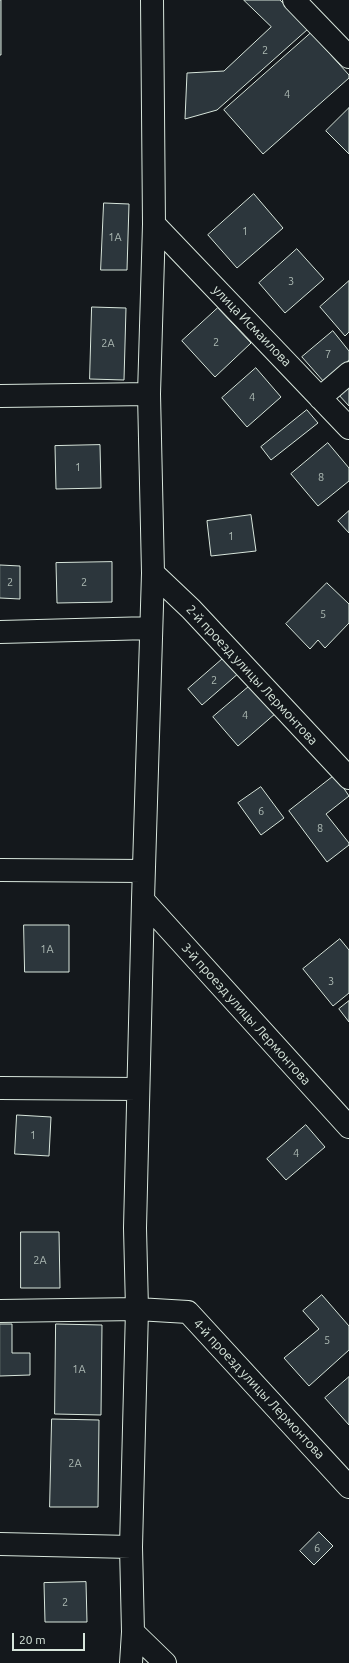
<!DOCTYPE html>
<html>
<head>
<meta charset="utf-8">
<style>
  body { margin:0 }
  #map { position:relative; width:349px; height:1663px; overflow:hidden; background:#14181c; font-family:Ubuntu,sans-serif }
  canvas { display:block }
  .scale { position:absolute; left:12px; top:1633px; width:73px; height:18px; box-sizing:border-box; border:2px solid #d8e6dc; border-top:0; padding-left:5px; font-size:12px; line-height:14px; white-space:nowrap; color:#d8e6dc; -webkit-text-stroke:3px #14181c; paint-order:stroke }
</style>
</head>
<body>
<div id="map">
<canvas width="349" height="1663"></canvas>
<div class="scale">20 m</div>
</div>
<script>
const ctx = document.querySelector('canvas').getContext('2d');
ctx.lineJoin = 'round';
function fillPath(path, color) {
  ctx.fillStyle = color;
  ctx.fill(path, 'evenodd');
}
function strokePath(path, color, width, dash) {
  ctx.strokeStyle = color;
  ctx.lineWidth = width;
  ctx.lineCap = dash ? 'butt' : 'round';
  ctx.setLineDash(dash || []);
  ctx.stroke(path);
}
function drawText(font, color, halo, rows, align = 'center') {
  ctx.font = font + ' Ubuntu,sans-serif';
  ctx.lineWidth = 3;
  ctx.setLineDash([]);
  ctx.textBaseline = 'middle';
  ctx.strokeStyle = halo;
  ctx.fillStyle = color;
  for (const [text, x, y, turn = 0] of rows) {
    ctx.save();
    ctx.translate(x, y);
    ctx.rotate((+turn || 0) * Math.PI / 180);
    ctx.textAlign = isNaN(turn) ? turn : align;
    if (halo) ctx.strokeText(text, 0, 0);
    ctx.fillText(text, 0, 0);
    ctx.restore();
  }
}
const building = new Path2D(`
  M0 0H1V55H0Z
  M244 0H280L308 29 217 110 185 119 187 73 224 71 271 27Z
  M311 33 349 75V78L263 154 224 110Z
  M349 108V154L326 131Z
  M254 194 283 228 237 268 208 235Z
  M104 203 129 204 127 270H101Z
  M297 249 324 279 285 313 259 283Z
  M349 281V332L345 336 320 307Z
  M92 307 126 308 124 380 90 379Z
  M218 308 251 343 215 377 182 341Z
  M333 331 349 351V360L324 382 302 357Z
  M256 368 281 397 247 427 222 398Z
  M349 382V406L337 393Z
  M307 410 318 423 271 460 261 447Z
  M328 443 349 468V481L318 506 291 474Z
  M100 445 101 488 56 489 55 446Z
  M349 511V533L338 521Z
  M251 515 256 551 211 556 207 521Z
  M112 562V602L57 603 56 563Z
  M0 565 20 566V599L0 598Z
  M327 583 349 604V623L325 648 318 640 310 649 286 624Z
  M226 656 240 672 202 705 188 689Z
  M252 684 276 713 238 746 213 717Z
  M335 775 349 796 326 814 349 843V845L327 862 289 811Z
  M261 787 284 818 261 835 238 803Z
  M24 925H69V972H25Z
  M340 939 349 950V993L333 1006 303 969Z
  M349 1001V1022L339 1009Z
  M17 1115 51 1117 49 1156 15 1154Z
  M306 1125 325 1147 286 1180 267 1159Z
  M21 1232H59L60 1288H21Z
  M322 1295 349 1326V1350L309 1386 284 1358 319 1329 303 1311Z
  M0 1324H12V1353H30V1375L0 1376Z
  M56 1324 102 1325 101 1415 55 1414Z
  M349 1377V1425L325 1398Z
  M52 1419 99 1420 98 1507H50Z
  M319 1532 333 1546 314 1565 300 1551Z
  M86 1582 87 1622H45L44 1583Z`);
fillPath(building, '#2c363c');
strokePath(building, '#d8e6dc', 1);
const minor = new Path2D(`
  M294 0 349 57
  M154 224 349 428
  M0 396 149 394
  M320 398 349 373
  M153 573 191 609 349 778
  M0 632 151 628
  M0 870 143 871
  M143 900 349 1127
  M0 1088 138 1089
  M0 1311 137 1309 188 1312 349 1487
  M0 1544 131 1547
  M133 1632 165 1663
  M131 1663 133 1632 131 1547 137 1309 135 1228 143 900 153 573 149 394 154 224 152 0`);
strokePath(minor, '#d8e6dc', 24);
strokePath(minor, '#14181c', 22);
drawText('11px', '#adbab4', null, [
  ["2",265,50],
  ["4",287,94],
  ["1",245,231],
  ["1А",115,237],
  ["3",291,281],
  ["2",216,342],
  ["2А",108,343],
  ["7",328,354],
  ["4",252,397],
  ["1",78,467],
  ["8",321,477],
  ["1",231,536],
  ["2",10,582],
  ["2",84,582],
  ["5",323,614],
  ["2",214,680],
  ["4",245,715],
  ["6",261,811],
  ["8",320,828],
  ["1А",47,949],
  ["3",331,981],
  ["1",33,1135],
  ["4",296,1153],
  ["2А",40,1260],
  ["5",327,1340],
  ["1А",79,1369],
  ["2А",75,1463],
  ["6",317,1548],
  ["2",65,1602]
]);
drawText('13px', '#d8e6dc', '#14181c', [
  ["улица Исмаилова",252,326,46],
  ["2-й проезд улицы Лермонтова",252,675,47],
  ["3-й проезд улицы Лермонтова",246,1014,48],
  ["4-й проезд улицы Лермонтова",259,1389,47]
]);
</script>
</body>
</html>
